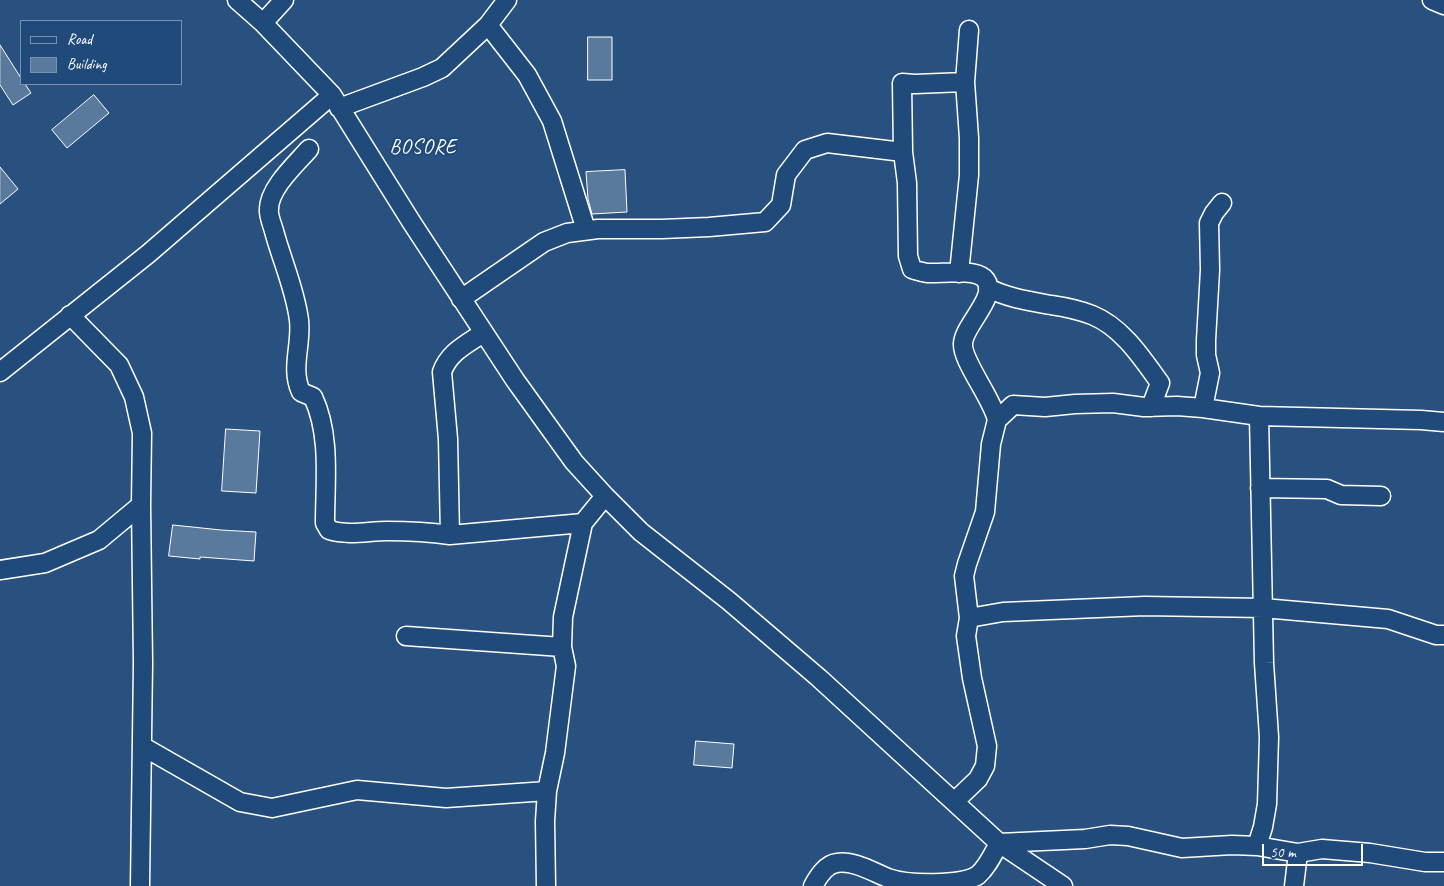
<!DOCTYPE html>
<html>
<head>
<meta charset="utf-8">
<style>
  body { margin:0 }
  #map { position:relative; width:1444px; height:886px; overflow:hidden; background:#28517f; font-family:Caveat,sans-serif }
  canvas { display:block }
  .legend { position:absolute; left:20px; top:20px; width:162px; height:65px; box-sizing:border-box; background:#1f4a7a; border:1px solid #7992af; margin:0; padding:6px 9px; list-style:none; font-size:15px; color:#fff }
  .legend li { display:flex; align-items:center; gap:10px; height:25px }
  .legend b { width:25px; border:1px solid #7992af }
  .scale { position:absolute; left:1262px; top:844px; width:101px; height:22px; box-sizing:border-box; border:2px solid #fff; border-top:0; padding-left:6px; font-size:15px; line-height:18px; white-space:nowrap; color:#fff; -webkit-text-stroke:4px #1f4a7a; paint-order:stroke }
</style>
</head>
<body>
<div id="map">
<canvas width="1444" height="886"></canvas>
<ul class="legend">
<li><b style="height:6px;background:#1f4a7a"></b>Road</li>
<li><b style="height:14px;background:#5a7a9d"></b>Building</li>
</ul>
<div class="scale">50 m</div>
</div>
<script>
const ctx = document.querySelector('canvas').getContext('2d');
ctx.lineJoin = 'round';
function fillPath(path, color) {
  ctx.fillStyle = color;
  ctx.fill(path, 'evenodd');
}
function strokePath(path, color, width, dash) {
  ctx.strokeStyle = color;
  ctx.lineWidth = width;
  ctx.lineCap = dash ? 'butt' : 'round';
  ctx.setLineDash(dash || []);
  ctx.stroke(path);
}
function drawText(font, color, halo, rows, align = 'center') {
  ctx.font = font + ' Caveat,sans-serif';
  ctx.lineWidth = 4;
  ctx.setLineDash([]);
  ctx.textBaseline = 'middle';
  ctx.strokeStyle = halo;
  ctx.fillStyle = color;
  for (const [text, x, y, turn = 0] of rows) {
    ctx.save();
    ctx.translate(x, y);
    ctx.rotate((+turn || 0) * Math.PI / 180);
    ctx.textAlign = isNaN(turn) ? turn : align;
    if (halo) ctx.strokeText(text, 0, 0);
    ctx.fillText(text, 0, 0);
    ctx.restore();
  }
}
const building = new Path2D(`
  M588 37H612V80H588Z
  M0 45 21 78V84H25L31 93 13 105 0 85Z
  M94 95 109 113 67 148 52 130Z
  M0 167 18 189 0 204Z
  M625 170 627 212 592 214 588 199 586 172Z
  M226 429 260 431 256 493 222 491Z
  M173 525 221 530 256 532 254 561 200 557V559L169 556Z
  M696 741 734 744 732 768 694 765Z`);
fillPath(building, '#5a7a9d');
strokePath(building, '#fff', 1);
const minor = new Path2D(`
  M237 0 263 23 332 95 412 223 515 380 574 462 605 496 641 532 729 601 819 678 999 843 1063 886
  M1432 0 1444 5
  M263 23 284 0
  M488 25 527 75 552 121 586 230
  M965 82 915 84 902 83 903 152 907 183 908 256 912 269C917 271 922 272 927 273 941 274 973 268 984 278 1001 295 963 325 963 344 962 361 992 398 997 420
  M339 108 423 77 442 68 488 25 507 0
  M309 149C296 164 269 188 269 209 268 215 272 224 274 231 282 261 295 289 299 320 302 345 290 368 301 392L313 397C331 435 325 482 325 523L329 530C349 536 368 531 387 531 408 531 429 532 450 535
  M959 273 969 175V138L965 82 969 30
  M988 288C1008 298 1029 301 1051 305 1065 307 1079 310 1092 315 1122 327 1142 358 1160 383L1151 407
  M461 299 544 242 567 233 598 229H662L709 227 765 222 781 205 786 175 805 150 827 143 903 152
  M70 315 119 365 134 397 142 433 141 505 143 663 140 886
  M483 333C467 344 449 352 442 372L448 439 450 535 583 523
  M0 372 148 254 332 95
  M1203 408 1210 373 1206 355V340L1210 270 1209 223 1214 213 1222 203
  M1259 416 1421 420 1444 422
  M1260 488 1327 489 1341 495 1381 496
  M0 570 45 563 99 540 141 505
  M969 618 964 576 967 564 985 512 991 444 997 420 1013 405 1045 407 1075 404 1113 403 1144 407 1177 406 1203 408 1259 416 1264 663 1269 737 1267 804 1263 827 1257 846
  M406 636 562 647
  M142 746 240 802 272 808 357 790 446 798 547 791
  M955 801 978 779 985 766 987 746 972 678 966 636 969 618 1003 612 1145 606 1263 608 1388 619 1436 635H1444
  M546 886 545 821 547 791 555 753 566 666 562 647 563 617 583 523 605 496
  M813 886C818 877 826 864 837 863 853 860 873 872 888 878 907 885 962 886 978 875 988 866 993 854 999 843L1085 839 1110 835 1128 836 1182 848 1232 845 1257 846 1298 853
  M1294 886 1298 853 1322 849 1370 853 1425 862H1444`);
strokePath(minor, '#fff', 21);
strokePath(minor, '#1f4a7a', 18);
ctx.letterSpacing = '1px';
drawText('20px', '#fff', '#1f4a7a', [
  ["BOSORE",423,148]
]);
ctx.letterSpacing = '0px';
</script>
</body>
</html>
